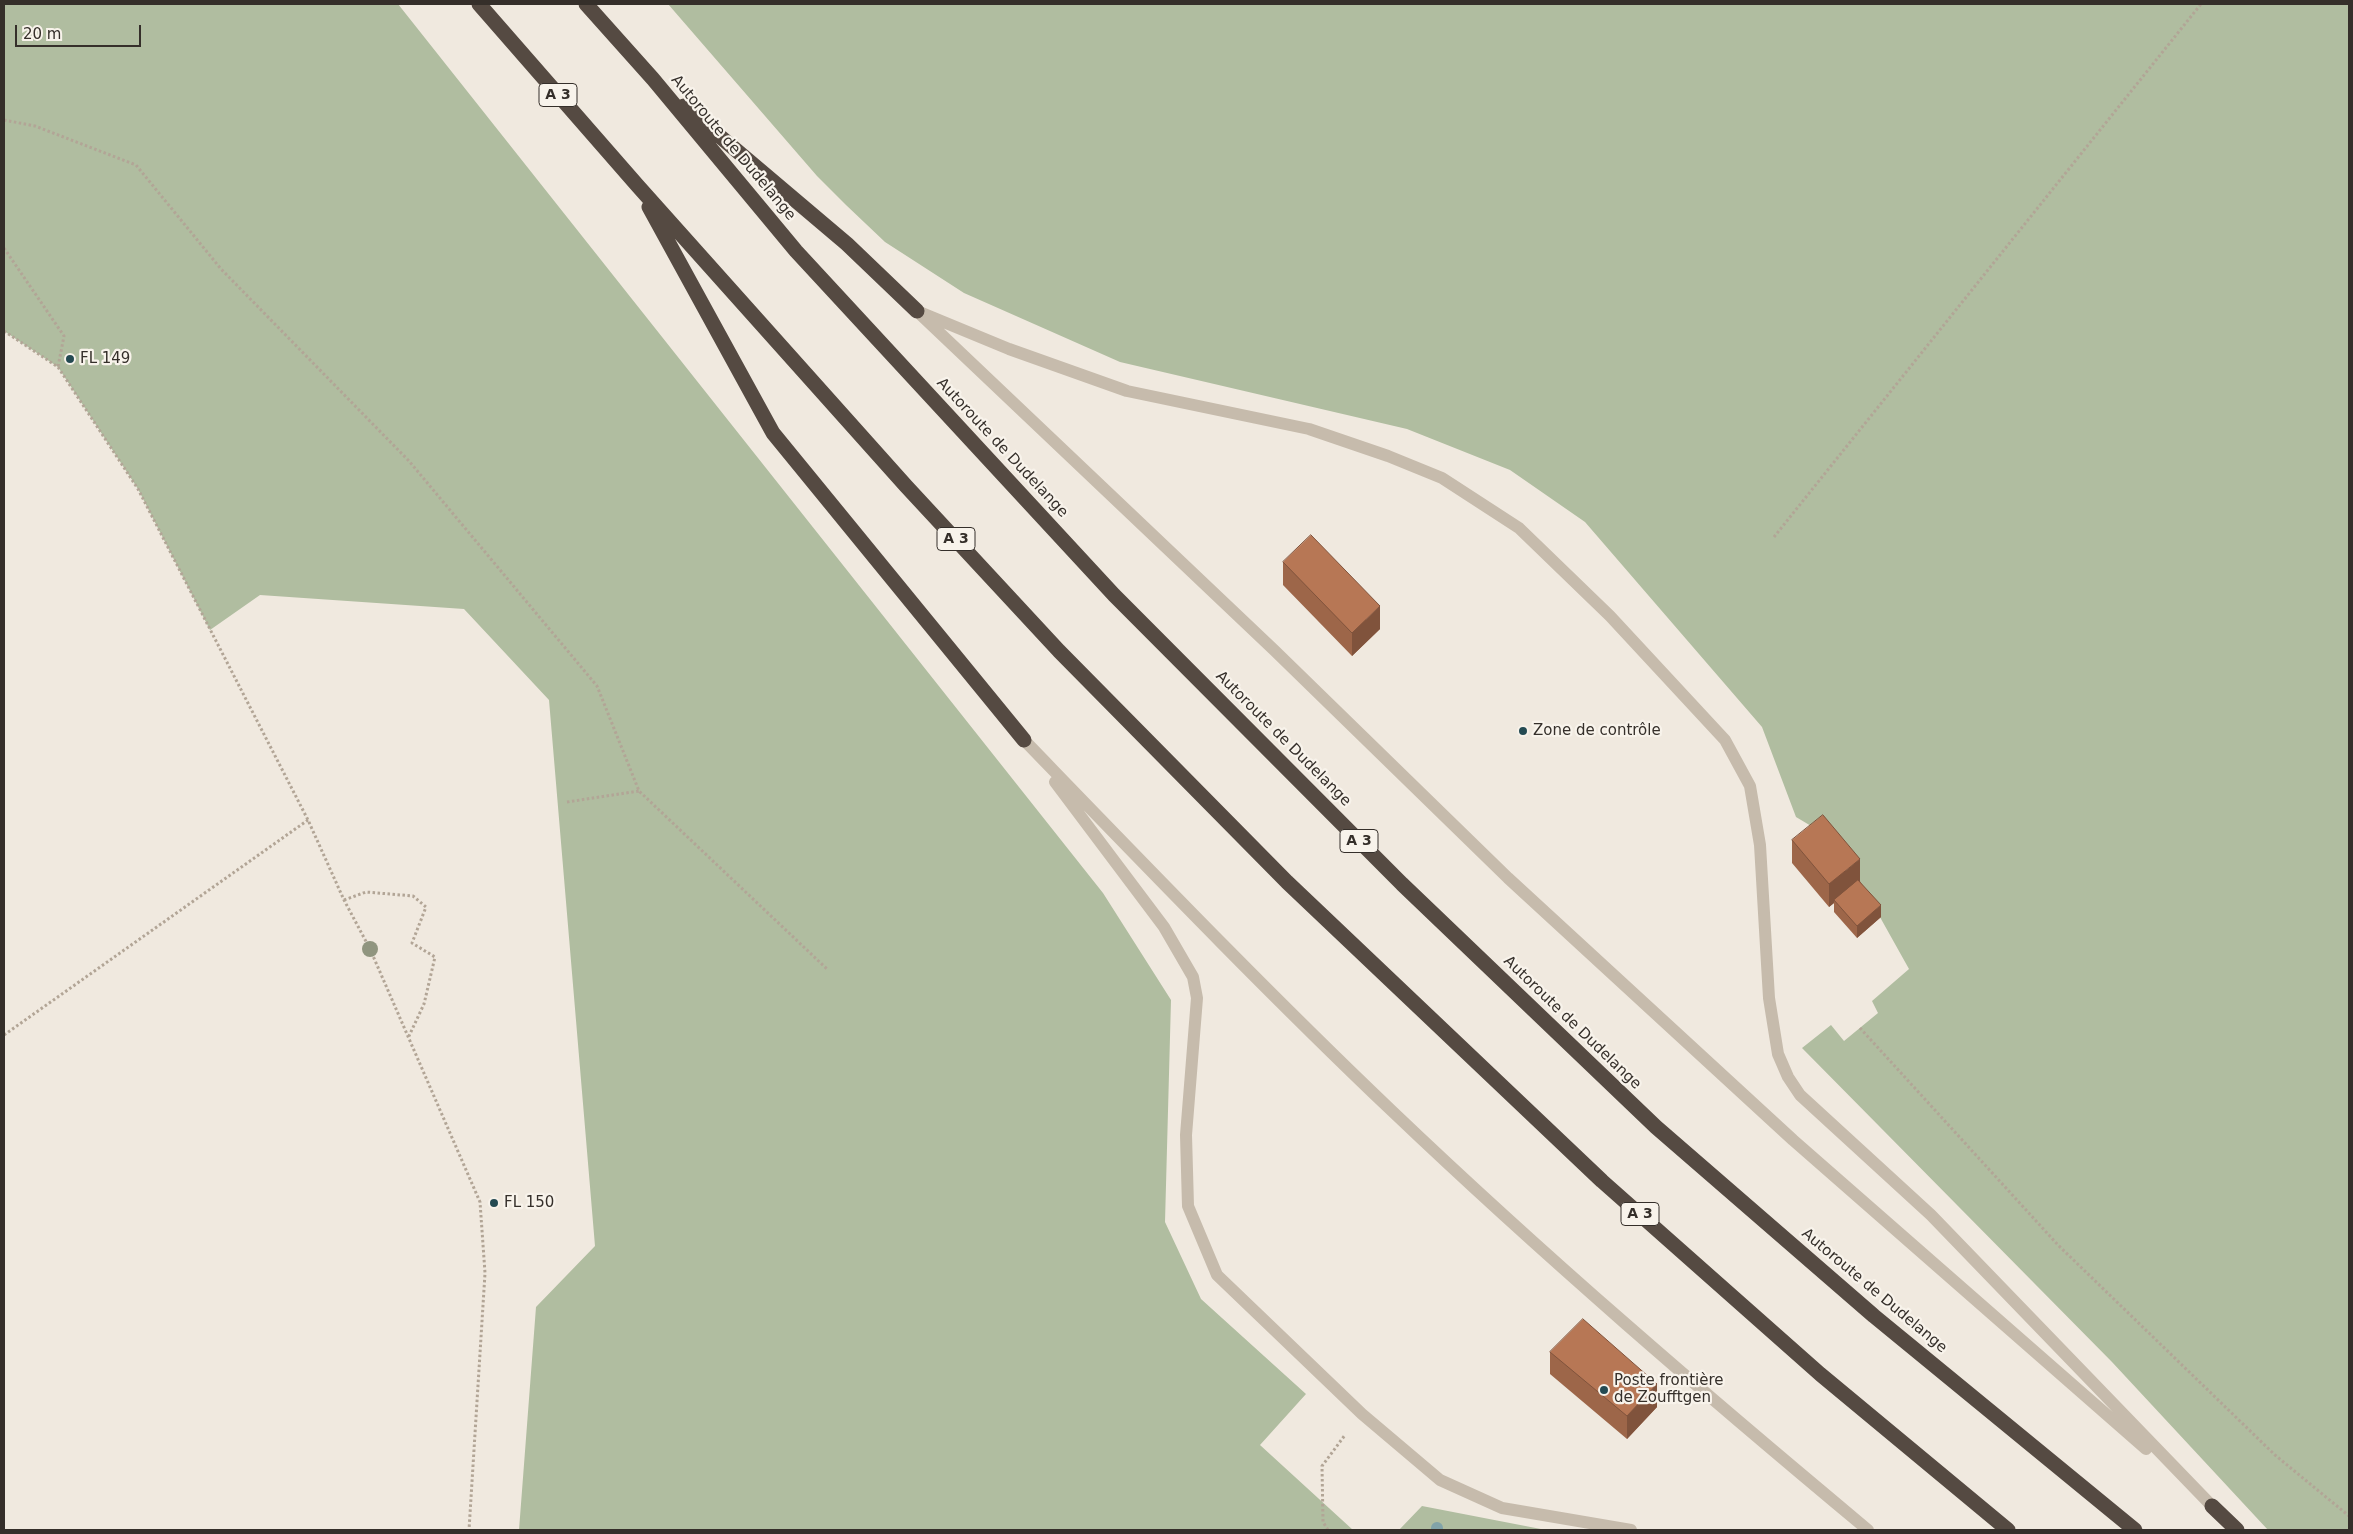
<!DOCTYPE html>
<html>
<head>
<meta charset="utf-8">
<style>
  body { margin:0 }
  #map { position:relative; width:2353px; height:1534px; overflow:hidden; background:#f0e9df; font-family:"DejaVu Sans",sans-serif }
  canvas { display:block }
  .frame { position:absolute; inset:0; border:5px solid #352f2a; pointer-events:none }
  .scale { position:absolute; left:15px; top:25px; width:126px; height:22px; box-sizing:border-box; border:2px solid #352f2a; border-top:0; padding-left:6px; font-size:15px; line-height:18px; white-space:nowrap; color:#352f2a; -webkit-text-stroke:4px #f8f3eb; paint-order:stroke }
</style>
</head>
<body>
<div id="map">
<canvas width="2353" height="1534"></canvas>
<div class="frame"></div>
<div class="scale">20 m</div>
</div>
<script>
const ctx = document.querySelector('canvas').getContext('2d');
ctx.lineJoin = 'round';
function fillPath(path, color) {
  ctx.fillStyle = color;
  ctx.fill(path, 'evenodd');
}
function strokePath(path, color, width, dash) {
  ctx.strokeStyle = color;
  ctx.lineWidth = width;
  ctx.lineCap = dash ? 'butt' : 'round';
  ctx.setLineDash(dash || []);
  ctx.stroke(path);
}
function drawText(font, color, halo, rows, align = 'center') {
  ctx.font = font + ' "DejaVu Sans",sans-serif';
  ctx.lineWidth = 4.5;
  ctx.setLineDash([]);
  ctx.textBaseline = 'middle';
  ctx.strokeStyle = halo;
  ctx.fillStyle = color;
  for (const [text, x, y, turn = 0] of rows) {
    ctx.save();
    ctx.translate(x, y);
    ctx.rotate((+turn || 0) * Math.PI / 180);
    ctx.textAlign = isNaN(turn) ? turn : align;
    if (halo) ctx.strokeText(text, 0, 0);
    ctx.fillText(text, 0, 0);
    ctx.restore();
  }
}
fillPath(new Path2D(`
  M4 4H398L1103 893 1171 1000 1165 1222 1201 1299 1306 1394 1260 1445 1353 1530H519L536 1307 595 1246 549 700 464 609 260 595 210 630 138 489 58 367 4 331Z
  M668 4H2349V1530H2268L2112 1362 1802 1048 1831 1025 1844 1041 1878 1013 1872 1001 1909 969 1838 842 1796 817 1762 727 1585 522 1510 470 1407 429 1120 362 964 293 885 242 846 205 817 176Z
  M1422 1506 1546 1530H1399Z`), '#b0bda0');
strokePath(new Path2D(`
  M1437 1530V1528`), '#81a3a9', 12);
strokePath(new Path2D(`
  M4 120 35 126 136 165 221 269 409 461 597 686 639 791 827 969
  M4 248 64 336 58 367
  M4 331 58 367 138 489 308 820 344 900 370 949 480 1202 485 1273 469 1530
  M1774 537 2201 4
  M567 802 639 791
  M344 900 366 892 413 896 426 907 412 943 435 957 424 1004 409 1036
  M1860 1028 2058 1245 2275 1455 2349 1516
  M4 1035 308 820
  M1328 1530 1323 1522 1322 1466 1345 1435`), '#b2a596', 3, [2.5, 2.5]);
strokePath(new Path2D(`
  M917 311 1009 349 1127 391 1309 429 1388 456 1442 478 1519 528 1610 616 1725 740 1750 786 1760 845 1769 998 1778 1054 1788 1077 1800 1095 1931 1215 2212 1506
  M922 316 1274 650 1508 878 1793 1140 2146 1449
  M1024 740C1145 865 1266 991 1392 1111 1545 1257 1706 1395 1868 1530
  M1055 782 1164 927 1193 977 1197 998 1186 1135 1188 1206 1217 1275 1362 1414 1440 1480 1502 1508 1631 1530`), '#c6bbac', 12);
strokePath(new Path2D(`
  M479 4 637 185 906 486 1059 651 1287 882 1602 1181 1820 1374 2008 1530
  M586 4 653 79 796 251 1114 595 1402 884 1656 1127 1874 1316 2135 1530
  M684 106 847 244 917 311
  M649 207 773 433 1024 740
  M2212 1506 2237 1530`), '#554a42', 15);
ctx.fillStyle = '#90957f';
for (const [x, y] of [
  [370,949]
]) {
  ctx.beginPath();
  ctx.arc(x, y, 8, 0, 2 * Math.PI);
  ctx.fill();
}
fillPath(new Path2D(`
  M1283 562 1380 629 1352 656 1283 585Z
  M1792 840 1860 881 1881 917 1857 938 1834 912V903L1829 907 1792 863Z
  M1550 1352 1657 1407 1627 1439 1550 1374Z`), '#9d6649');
fillPath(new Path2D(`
  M1380 606V629L1352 656V633Z
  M1860 859V881L1835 902 1834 900V903L1829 907V884Z
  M1881 905V917L1857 938V926Z
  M1657 1384V1407L1627 1439V1416Z`), '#80533c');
const building = new Path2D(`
  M1311 535 1380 606 1352 633 1283 562Z
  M1823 815 1860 859 1829 884 1792 840Z
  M1858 880 1881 905 1857 926 1834 900Z
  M1583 1319 1657 1384 1627 1416 1550 1352Z`);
fillPath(building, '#b77755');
strokePath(building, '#80533c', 1);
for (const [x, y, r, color] of [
  [70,359,5,"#244a52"],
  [1523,731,5,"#244a52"],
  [494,1203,5,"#244a52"],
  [1604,1390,5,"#244a52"]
]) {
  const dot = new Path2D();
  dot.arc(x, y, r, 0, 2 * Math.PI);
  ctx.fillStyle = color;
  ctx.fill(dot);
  strokePath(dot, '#f8f3eb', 2);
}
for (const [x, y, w] of [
  [558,95,38],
  [956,539,38],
  [1359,841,38],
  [1640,1214,38]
]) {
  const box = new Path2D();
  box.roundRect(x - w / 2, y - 11.5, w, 23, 4);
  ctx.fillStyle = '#f8f3eb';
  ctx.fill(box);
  strokePath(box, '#352f2a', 1);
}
drawText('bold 14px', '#352f2a', null, [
  ["A 3",558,95],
  ["A 3",956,539],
  ["A 3",1359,841],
  ["A 3",1640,1214]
]);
drawText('15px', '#352f2a', '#f8f3eb', [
  ["Autoroute de Dudelange",733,148,50],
  ["Autoroute de Dudelange",1002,448,47],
  ["Autoroute de Dudelange",1283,739,45],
  ["Autoroute de Dudelange",1572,1023,44],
  ["Autoroute de Dudelange",1874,1291,40]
]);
drawText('15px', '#352f2a', '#f8f3eb', [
  ["FL 149",80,359],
  ["Zone de contrôle",1533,731],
  ["FL 150",504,1203],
  ["Poste frontière",1614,1381],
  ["de Zoufftgen",1614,1398]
], 'left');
</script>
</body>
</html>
